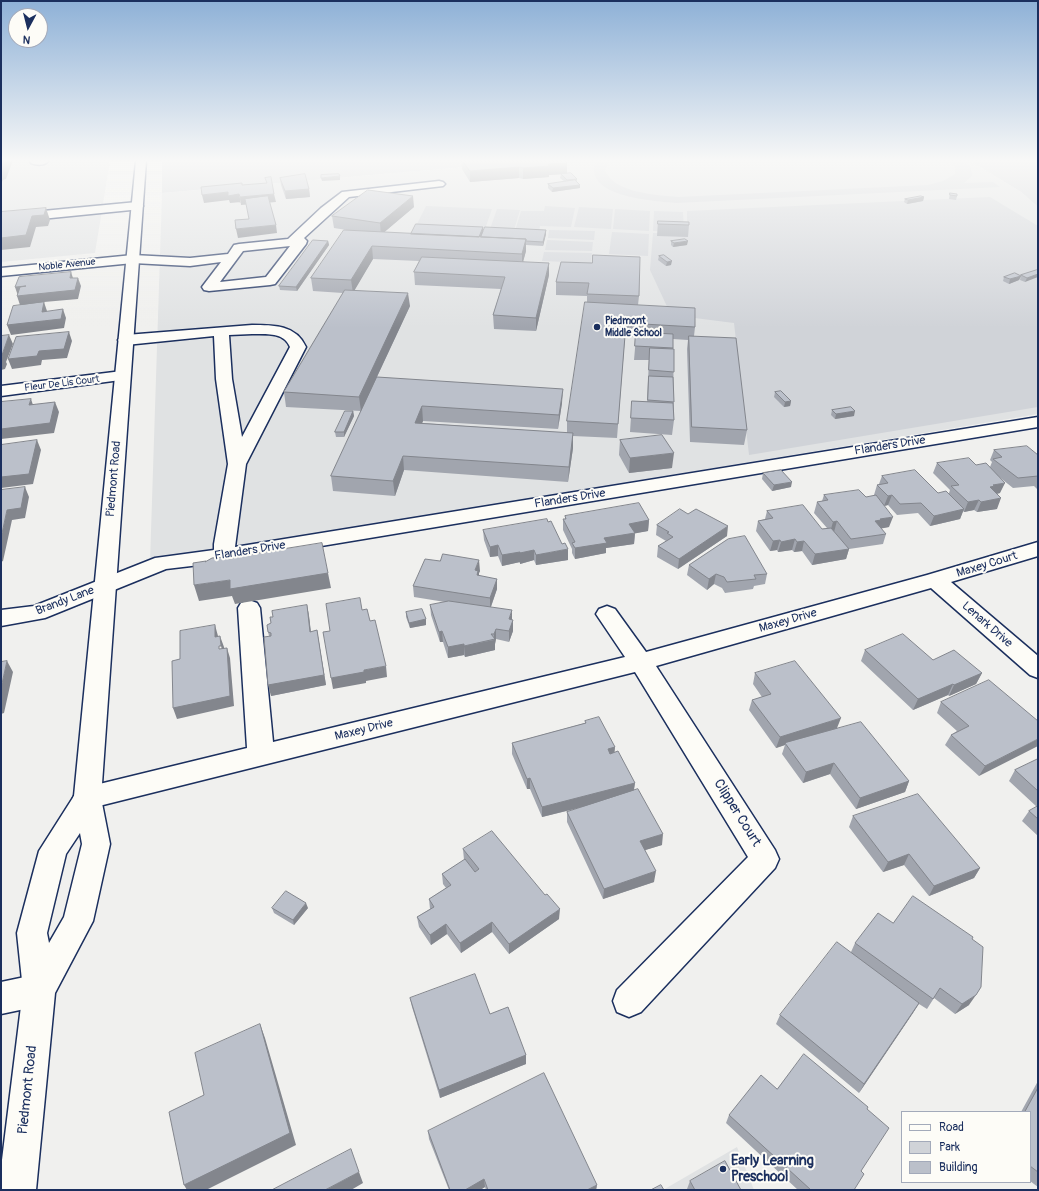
<!DOCTYPE html>
<html>
<head>
<meta charset="utf-8">
<style>
  body { margin:0 }
  #map { position:relative; width:1039px; height:1191px; overflow:hidden; background:#f0f0ee; font-family:Pangolin,sans-serif }
  canvas { display:block }
  .frame { position:absolute; inset:0; border:2px solid #1b2f5e; pointer-events:none }
  .legend { position:absolute; left:901px; top:1111px; width:130px; height:72px; box-sizing:border-box; background:#fdfcf7; border:1px solid #a3aaba; margin:0; padding:5px 7px; list-style:none; font-size:12px; color:#1b2f5e }
  .legend li { display:flex; align-items:center; gap:8px; height:20px }
  .legend b { width:20px; border:1px solid #a3aaba }
  .north { position:absolute; left:8px; top:8px; width:40px; height:40px; box-sizing:border-box; background:#fdfcf7; border:1px solid #a3aaba; border-radius:50%; rotate:187deg; font-size:11px; font-weight:700; line-height:16px; text-align:center; color:#1b2f5e }
  .north::after { content:''; display:block; margin:auto; width:14px; height:18px; background:#1b2f5e; clip-path:polygon(50% 0,100% 100%,50% 72%,0 100%) }
</style>
</head>
<body>
<div id="map">
<canvas width="1039" height="1191"></canvas>
<div class="frame"></div>
<ul class="legend">
<li><b style="height:5px;background:#fdfcf7"></b>Road</li>
<li><b style="height:11px;background:#d0d3d8"></b>Park</li>
<li><b style="height:11px;background:#bbc0ca"></b>Building</li>
</ul>
<div class="north">N</div>
</div>
<script>
const ctx = document.querySelector('canvas').getContext('2d');
ctx.lineJoin = 'round';
function fillPath(path, color) {
  ctx.fillStyle = color;
  ctx.fill(path, 'evenodd');
}
function strokePath(path, color, width, dash) {
  ctx.strokeStyle = color;
  ctx.lineWidth = width;
  ctx.lineCap = dash ? 'butt' : 'round';
  ctx.setLineDash(dash || []);
  ctx.stroke(path);
}
function drawText(font, color, halo, rows, align = 'center') {
  ctx.font = font + ' Pangolin,sans-serif';
  ctx.lineWidth = 4;
  ctx.setLineDash([]);
  ctx.textBaseline = 'middle';
  ctx.strokeStyle = halo;
  ctx.fillStyle = color;
  for (const [text, x, y, turn = 0] of rows) {
    ctx.save();
    ctx.translate(x, y);
    ctx.rotate((+turn || 0) * Math.PI / 180);
    ctx.textAlign = isNaN(turn) ? turn : align;
    if (halo) ctx.strokeText(text, 0, 0);
    ctx.fillText(text, 0, 0);
    ctx.restore();
  }
}
fillPath(new Path2D(`
  M1 161H110L95 253 1 262Z
  M535 161H970L1021 192 1038 207V414L150 562 162 193Z
  M737 1147 754 1190H663Z`), '#e0e2e3');
fillPath(new Path2D(`
  M162 161H535L162 193Z
  M596 161H612L609 162 605 170C613 193 657 195 678 197L928 185 943 181 955 174V166L949 161C962 161 972 160 972 176L964 183 993 182 1000 187 676 203C656 201 595 198 594 170 594 167 595 163 596 161Z
  M970 161H1038V207L1021 192Z
  M990 197 1038 226V407L749 455 734 323 671 315 650 270 653 233 687 234V211Z
  M426 206 492 209 485 229 416 226Z
  M545 206 575 208 571 227 540 226 539 232 515 231 521 211H544Z
  M579 207 613 209 611 229 574 227Z
  M497 209 520 210 514 230 490 229Z
  M615 209 650 211 649 231 613 229Z
  M654 211 683 212 684 232 653 231Z
  M549 230 595 231 594 240 548 238Z
  M612 232 649 234 648 256 609 254Z
  M547 240 593 242 592 251 545 250Z
  M544 252 592 253 591 263 542 261Z`), '#d0d3d8');
const minor = new Path2D(`
  M30 161H48C45 166 36 165 31 163Z
  M439 181 443 182 445 184 443 186 349 197 304 238 307 241 306 244 275 284 270 285 209 291 204 290 202 287 221 262 190 266 133 263 1 276V268L133 255 190 258 228 254 234 245 239 244 288 239 321 208 342 192ZM290 246 266 277 220 282 243 251Z
  M137 202 141 203 143 206 141 209 1 223V215Z
  M252 325C274 325 296 325 306 347L246 464 235 547 1038 417V427L225 562 166 569 45 618 1 626V610L34 606 155 558 214 550V544L228 464 216 379 214 336 126 345 121 343 118 340 121 337 126 335ZM252 334C266 334 284 332 290 347L242 437 232 379 229 335Z
  M122 371 128 373 130 376 128 379 1 396V386Z
  M1038 542V556L951 582 1038 656V678L1030 675 931 588 656 666 775 850 779 859 775 868 641 1012 629 1017 617 1012 613 1001 617 990 748 857 635 672 87 809 77 806 73 798 77 790 87 787 247 748 238 608 241 603 249 600 257 603 260 608 273 742 625 657 596 614 599 609 607 606 615 609 646 652 927 575Z
  M39 974 50 979 55 990 50 1001 39 1006 1 1014V982Z`);
const major = new Path2D(`
  M136 161H146L101 798 110 844 93 921 55 993 36 1190H1V1168L23 990 17 933 39 851 74 796ZM80 833 82 844 64 917 49 943 47 933 66 854Z`);
strokePath(minor, '#1b2f5e', 3);
strokePath(major, '#1b2f5e', 3);
fillPath(minor, '#fdfcf7');
fillPath(major, '#fdfcf7');
fillPath(new Path2D(`
  M461 161H565L567 163V173L577 179 576 182 580 185V188L552 192 548 188V184L565 182 560 178 561 174 549 175V177L523 179 519 178 470 182 462 169Z
  M280 178 309 189 310 197 286 199 281 185Z
  M950 193 957 196 956 200 949 199Z
  M924 197 923 201 907 204 904 202 905 199Z
  M414 207 384 232 411 234 483 227V231L546 230V234L543 246 526 245V251L523 261 549 275 536 331 494 329 493 315 501 289 415 285 414 272 419 261 373 259 354 290 410 306 361 411 286 407 284 392 343 293 313 291 311 278 353 231 334 228 332 216Z
  M658 221 689 225 688 237 657 236Z
  M328 241 329 245 297 291 280 290 279 286Z
  M671 241 687 245 673 247 671 245Z
  M659 256 671 265 666 266 658 260Z
  M561 262 639 296 638 305 695 327 694 336 747 430 744 445 690 442 687 349 688 340 673 339 674 420 672 435 630 432 632 401 647 402 649 360H634L636 337H625L617 438 573 436V448L568 482 404 470 395 496 333 491 331 476 377 377 562 403 558 429 423 421 422 423 567 433V421L587 302V296L556 295V282Z
  M1038 271 1025 282 1020 280 1021 275Z
  M1021 276 1019 280 1009 284 1003 281 1004 277Z
  M775 392 791 401 790 406 784 407 774 397Z
  M832 410 854 416 835 419 831 415Z
  M353 411 354 416 344 437H336L335 432Z
  M620 440 672 468 629 473 619 455Z
  M994 450 1038 455V490L1034 486 1013 488 998 476 1000 493 996 494 997 509 977 512 974 510 964 512 963 511 960 519 930 526 918 513 897 515 888 505 884 506 889 527 881 528 886 534 883 544 849 549 846 559 812 565 802 551 794 552 792 550 778 552 777 550 770 551 756 531 758 521 765 519 767 511 822 529 827 528 814 513 817 502 822 501 824 495 866 497 874 496V495L877 485 879 484 882 476 938 493H949L950 490 933 473 937 463 976 465 990 467 992 462 990 460Z
  M763 473 791 487 772 491 762 479Z
  M688 514 727 536 678 569 657 557 658 546 666 541 656 535 657 525Z
  M565 516 649 520 648 531 635 533 634 544 606 548V553L575 559 572 553V549L563 530V519H565Z
  M483 530 568 560 536 565 534 560 520 564V562L502 566 498 556 490 557 484 540Z
  M440 561 480 571 479 573V576L497 579V589L491 607 512 620 513 631 509 642 496 639 495 644V650L465 657 464 655 448 658 443 642H440L431 615 430 605 445 602 414 597 413 586Z
  M689 565 767 574 765 584 754 586 753 589 725 593 722 588 714 584 707 590 687 575Z
  M307 605 309 616 311 632 317 630 326 685 271 696 269 636 268 632 273 617Z
  M406 612 426 619V625L410 628 406 617Z
  M865 650 933 660 982 673 976 684 949 696 948 695 913 710 861 661Z
  M755 673 837 728 909 781 905 792 856 809 830 774 803 783 782 754 785 745 776 748 749 710 752 700 762 697 753 684Z
  M941 702 1038 721 979 776 945 745 951 735 957 731 937 713Z
  M585 721 615 747 614 752 635 783 634 790 662 845 645 850 654 882 603 899 567 822V812L583 807 542 817 530 789H527L512 754V743L585 723Z
  M1038 759V836L1022 821 1029 811 1037 807 1009 781 1015 770Z
  M853 816 980 868 974 878 929 896 904 865 883 872 849 827Z
  M463 849 559 919 509 954 492 932 461 953 447 934 431 945 419 927 417 917 430 909 429 899 446 888 443 884 442 874 464 860Z
  M272 908H308L294 925 274 913Z
  M893 923 972 939 969 1005 955 1014 934 998 927 1009 919 1004 859 1093 776 1024 780 1015 851 952 855 943Z
  M410 998 490 1014 526 1055V1064L440 1098 412 1007Z
  M1038 1081V1187L1030 1181V1112H1021Z
  M777 1089 867 1109 861 1171 854 1190H798L726 1123 729 1115Z
  M428 1131 597 1185 596 1190H486L485 1187 480 1190H449L429 1139Z
  M690 1181 741 1190H688L687 1189Z`), '#a1a5ae');
fillPath(new Path2D(`
  M3 161H12V163L6 179 3 180 1 184V165Z
  M567 163V174L549 175V177L523 179V168L548 164Z
  M519 167V178L470 182V171Z
  M340 176V180L322 181 321 178Z
  M577 179 576 182 567 184V180Z
  M580 185V188L552 192 553 188Z
  M309 189 310 197 286 199 285 191Z
  M228 192 239 194 241 202 230 203 229 200 204 203 202 195Z
  M274 194 276 202 241 205 240 197Z
  M413 196 414 207 381 235 380 223Z
  M924 197 923 201 907 204 908 200Z
  M46 208 50 220 48 226 36 227 30 247 1 250V238L32 216Z
  M276 225 277 233 238 238 236 229Z
  M483 227V231L479 243V239Z
  M546 230V234L543 246V242Z
  M526 239V251L522 266V254Z
  M328 241 329 245 297 291 296 287Z
  M688 241 687 245 673 247 674 243Z
  M372 246 373 259 353 293 351 280Z
  M672 261 671 265 666 266 667 262Z
  M549 263V275L536 331V318Z
  M71 272 74 281 70 278Z
  M1038 274V277L1025 282 1027 278Z
  M1021 276 1019 280 1009 284 1010 279Z
  M78 278 81 286 78 299 44 302 47 311 45 321 20 305 17 296Z
  M26 286 18 296 15 287Z
  M408 293 410 306 361 411 359 397Z
  M63 309 66 318 64 328 11 335 7 325Z
  M69 332 72 341 67 358 42 360 41 365 12 369 8 359 39 351Z
  M9 335 13 344 6 362 7 364 5 369 1 370 2 355Z
  M563 389 562 403 558 429 559 415Z
  M31 399 34 408 29 405Z
  M791 401 790 406 784 407 785 402Z
  M55 402 59 412 54 433 1 439V429Z
  M422 406 423 421 416 438 415 423Z
  M353 411 354 416 344 437V432Z
  M855 411 854 416 835 419 836 414Z
  M573 433V448L568 482 569 467Z
  M37 440 41 450 33 484 1 488V477Z
  M674 453 672 468 629 473 630 458Z
  M403 456 404 470 395 496 393 481Z
  M792 482 791 487 772 491 774 485Z
  M1005 483 1000 493 992 495 990 487 993 485Z
  M25 487 29 497 25 518 12 520 3 561 1 562V538L7 510Z
  M892 495 888 505 884 506 888 496Z
  M1001 498 997 509 977 512 981 502Z
  M979 500 974 510 964 512 968 502Z
  M964 509 960 519 930 526 934 516Z
  M893 517 889 527 879 529 875 521 880 519Z
  M649 520 648 531 632 534 635 533 634 544 606 548V553L575 559V548L604 538 629 524Z
  M837 521 834 532H830L833 522Z
  M728 526 727 536 678 569 679 559Z
  M795 539 792 550 778 552 781 542Z
  M780 540 777 550 770 551 773 541Z
  M804 541 802 551 794 552 797 542Z
  M498 545V556L490 557V547Z
  M568 549V560L536 565V555Z
  M849 549 846 559 812 565 815 554Z
  M534 550V560L520 564V553Z
  M520 552V562L502 566V555Z
  M479 560 480 571 479 573V582L475 570Z
  M328 573 331 588 235 604 232 596 199 601 194 585 230 580Z
  M716 574 714 584 707 590 709 579Z
  M497 579V589L490 609V598Z
  M307 605 309 616 312 643 310 632Z
  M512 610V621L509 619Z
  M426 619V625L410 628 409 623Z
  M513 620V631L509 642V631Z
  M215 625 218 636 219 648 215 637Z
  M496 629V639L495 644V650L465 657 464 646 494 640V634Z
  M317 630 326 685 271 696 268 685Z
  M442 631 443 642H440L439 632Z
  M220 636 224 647V657L221 646Z
  M464 644V655L448 658V647Z
  M227 648 230 658 234 706 177 719 173 708Z
  M7 661 13 672 4 713 1 714V688Z
  M386 666 387 677 366 681V683L333 689 331 678 364 670Z
  M982 673 976 684 949 696 954 685Z
  M953 684 948 695 913 710 918 699Z
  M841 718 837 728 785 743V745L776 748 780 737Z
  M1038 739V746L979 776 985 766Z
  M615 747 614 758 607 760 608 749Z
  M834 763 830 774 803 783 806 772Z
  M530 778V789H527V779Z
  M909 781 905 792 856 809 860 798Z
  M635 783 633 794 542 817V807Z
  M663 834 662 845 639 852 640 841Z
  M909 854 904 865 883 872 888 862Z
  M980 868 974 878 929 896 934 886Z
  M656 871 654 882 603 899 604 889Z
  M306 903 308 908 294 925 293 920Z
  M560 909 559 919 509 954V944Z
  M492 922V932L461 953 460 943Z
  M446 924 447 934 431 945 430 935Z
  M976 995 969 1005 955 1014 962 1004Z
  M919 1003 913 1013 859 1093 864 1084Z
  M260 1024 265 1038 296 1145 206 1190H187L184 1185Z
  M526 1055V1064L440 1098 439 1090Z
  M359 1172 363 1183 351 1190H325Z
  M484 1179 485 1187 480 1190H465Z
  M597 1185 596 1190H587Z`), '#83868d');
const building = new Path2D(`
  M463 161H565L567 163 548 164 549 166 523 168 519 167 470 171Z
  M571 173 577 179 567 180 561 174Z
  M305 174 309 189 285 191 280 178Z
  M339 174 340 176 321 178V175Z
  M271 177 274 194 240 197 239 194 228 196V192L202 195 201 187 242 183V185L267 183 265 178Z
  M575 180 580 185 553 188 548 184Z
  M368 190 413 196 380 223 332 216Z
  M950 193 957 194V196L950 195Z
  M268 196 276 225 236 229 235 220 249 219 245 199Z
  M921 196 924 197 908 200 905 199Z
  M46 208 44 215 32 216 26 235 1 238V212Z
  M658 221 689 222V225L658 224Z
  M416 224 483 227 479 237 411 234Z
  M485 227 546 230 543 242 526 241V239L481 237Z
  M344 230 526 239 522 254 372 246 351 280 311 278Z
  M685 239 688 241 674 243 671 241Z
  M313 240 328 241 296 287 279 286Z
  M593 255 640 257 639 296 587 294 589 283 556 282 561 262 592 263Z
  M664 255 672 261 667 262 659 256Z
  M422 257 549 263 536 318 493 315 505 277 414 272Z
  M1037 270 1038 271V274L1027 278 1021 275Z
  M71 272 70 278H78L75 290 17 296 20 287 26 286 15 287 19 277Z
  M1015 273 1021 276 1010 279 1004 277Z
  M345 290 408 293 359 397 284 392Z
  M44 302 42 312 63 309 61 319 7 325 13 306Z
  M585 302 695 308V327L626 323 618 424 567 421Z
  M69 332 64 349 39 351 37 356 8 359 16 337Z
  M636 332 673 334V348L635 346Z
  M9 335 2 355 3 354 1 360V336Z
  M689 336 736 338 747 430 692 427Z
  M650 348 674 349V372L649 370Z
  M649 376 673 377 674 402 648 400Z
  M377 377 563 389 559 415 422 406 415 423 573 433 569 467 403 456 393 481 331 476Z
  M781 391 791 401 785 402 775 392Z
  M31 399 29 405 55 402 50 423 1 429V402Z
  M632 401 673 403 674 420 631 418Z
  M851 407 855 411 836 414 832 410Z
  M345 411H353L344 432H335Z
  M662 435 674 453 630 458 620 440Z
  M37 440 29 474 1 477V445Z
  M1027 446 1038 455V476L1018 478 993 459 1002 457 994 450Z
  M969 458 976 465 986 463 1005 483 993 485 995 486 990 487 1001 498 981 502 979 500 968 502 951 486 959 485 937 463Z
  M781 470 792 482 774 485 763 473Z
  M915 470 938 493 946 491 964 509 934 516 921 503 900 504 892 495 888 496 877 485 888 483 882 476Z
  M25 487 21 508 7 510 1 538V490Z
  M859 490 866 497 876 495 893 517 880 519 881 520 875 521 886 534 851 539 837 521 833 522 817 502 828 500 824 495Z
  M639 503 649 520 629 524 635 533 604 538 607 543 575 548 572 543 575 542 563 519H566L565 516Z
  M803 505 822 529 831 528 849 549 815 554 804 541 797 542 795 539 781 542 780 540 773 541 758 521 773 518 767 511Z
  M680 509 688 514 696 509 728 526 679 559 658 546 673 537 667 533 669 532 657 525Z
  M547 519 548 522 551 521 562 544 565 543 568 549 536 555 534 550 520 553V552L502 555 498 545 490 547 483 530Z
  M745 536 767 574 754 575 756 579 727 582 724 577 716 574 709 579 689 565 728 539Z
  M322 543 328 573 230 589V580L194 585 193 563 206 561 205 562 212 558 223 557 226 558Z
  M443 554 479 560 475 570 478 571 477 575 497 579 490 598 413 586 425 559 440 561Z
  M360 598 362 610 367 609 370 621 375 620 386 666 364 670V672L331 678 323 632 330 631 326 604Z
  M449 601 512 610 509 619 513 620 509 631 496 629 494 634H491L495 639 464 646V644L448 647 442 631 439 632 430 605Z
  M307 605 310 632 317 630 324 675 268 685 264 637 271 636V633L268 632 267 625 271 623 270 617H273L272 611Z
  M422 609 426 619 409 623 406 612Z
  M215 625V637L220 636 221 646H219V649L227 648 230 696 173 708 172 661 180 659V631Z
  M903 634 933 660 954 650 982 673 954 685 953 684 918 699 865 650Z
  M7 661 1 688V662Z
  M795 661 841 718 780 737 752 700 771 694 755 673Z
  M989 680 1038 721V739L985 766 951 735 969 726 941 702Z
  M599 717 615 747 608 749 610 754 618 751 635 783 542 807 530 778 527 779 512 743 586 723 585 721Z
  M861 722 909 781 860 798 834 763 806 772 785 743Z
  M1038 759V791L1015 770Z
  M638 789 663 834 640 841 656 871 604 889 567 812Z
  M918 794 980 868 934 886 909 854 888 862 853 816Z
  M1038 806V819L1029 811Z
  M492 831 545 895 547 894 560 909 509 944 492 922 460 943 446 924 430 935 417 917 434 907 429 899 451 885 442 874 465 859 475 872 479 869 463 849Z
  M286 891 306 903 293 920 272 908Z
  M913 896 973 937 972 939 983 947 981 987 976 995 962 1004 940 988 933 999 855 943 878 913 893 923Z
  M837 942 919 1003 864 1084 780 1015Z
  M475 974 490 1014 508 1007 526 1055 439 1090 410 998Z
  M260 1024 290 1133 184 1185 169 1112 204 1095 195 1053Z
  M804 1054 868 1107 867 1109 889 1128 861 1171 864 1174 854 1190H811L729 1115 761 1075 777 1089Z
  M544 1073 597 1185 587 1190H488L484 1179 465 1190H450L428 1131Z
  M1038 1088V1172L1030 1166V1112H1025Z
  M351 1149 359 1172 325 1190H272Z
  M725 1161 741 1190H695L690 1181Z
  M661 1185 664 1190H651Z`);
fillPath(building, '#bbc0ca');
strokePath(building, '#83868d', 1);
const sky = ctx.createLinearGradient(0, 0, 0, 328);
sky.addColorStop(0, '#8eb1d7');
sky.addColorStop(0.49, '#f8f8f7');
sky.addColorStop(1, '#f8f8f700');
ctx.fillStyle = sky;
ctx.fillRect(0, 0, 1039, 328);
for (const [x, y, r, color] of [
  [597,327,4,"#1b2f5e"],
  [723,1169,4,"#1b2f5e"]
]) {
  const dot = new Path2D();
  dot.arc(x, y, r, 0, 2 * Math.PI);
  ctx.fillStyle = color;
  ctx.fill(dot);
  strokePath(dot, '#fdfcf7', 1.5);
}
drawText('10px', '#1b2f5e', '#fdfcf7', [
  ["Noble Avenue",67,265,-6],
  ["Fleur De Lis Court",62,384,-7]
]);
drawText('bold 10px', '#1b2f5e', '#fdfcf7', [
  ["Piedmont",605,321],
  ["Middle School",605,333]
], 'left');
drawText('12px', '#1b2f5e', '#fdfcf7', [
  ["Flanders Drive",890,446,-9],
  ["Piedmont Road",114,479,-85],
  ["Flanders Drive",570,499,-9],
  ["Flanders Drive",250,551,-9],
  ["Maxey Court",987,565,-17],
  ["Brandy Lane",65,601,-21],
  ["Maxey Drive",788,621,-16],
  ["Lenark Drive",987,625,41],
  ["Maxey Drive",364,730,-14]
]);
drawText('14px', '#1b2f5e', '#fdfcf7', [
  ["Clipper Court",737,813,58],
  ["Piedmont Road",28,1090,-84]
]);
drawText('bold 14px', '#1b2f5e', '#fdfcf7', [
  ["Early Learning",731,1161],
  ["Preschool",731,1177]
], 'left');
</script>
</body>
</html>
